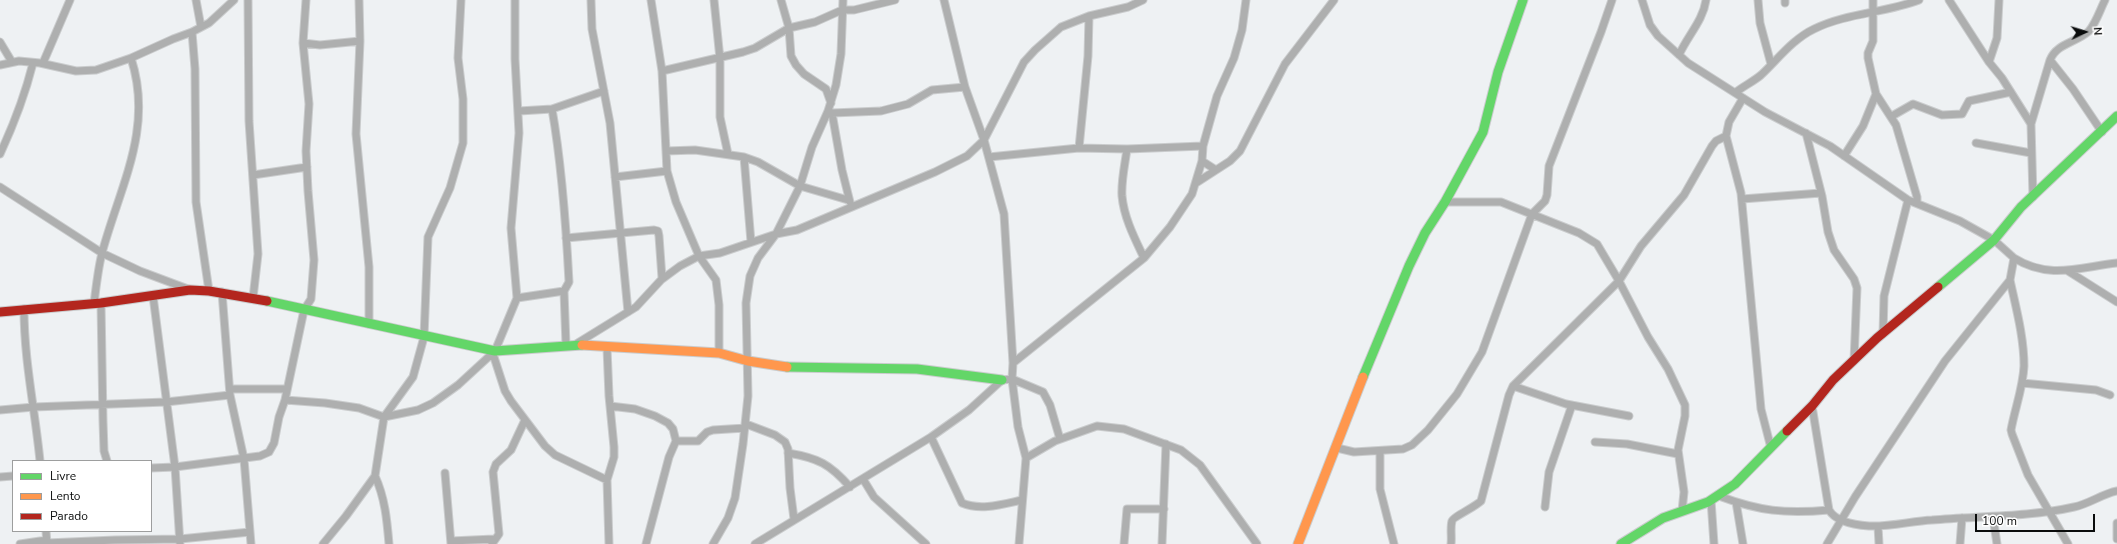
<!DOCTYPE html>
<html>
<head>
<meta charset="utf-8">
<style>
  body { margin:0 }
  #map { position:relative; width:2117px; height:544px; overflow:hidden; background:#eef1f3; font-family:"Nunito Sans",sans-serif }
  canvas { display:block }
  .legend { position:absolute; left:12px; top:460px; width:140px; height:72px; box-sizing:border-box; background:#fff; border:1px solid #9d9e9e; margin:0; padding:5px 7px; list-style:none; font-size:12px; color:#0a0c0c }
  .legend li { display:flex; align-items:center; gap:8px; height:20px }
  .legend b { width:20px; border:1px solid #9d9e9e }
  .north { position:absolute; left:2065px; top:12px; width:40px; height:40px; -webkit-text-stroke:3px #fff; paint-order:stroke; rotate:86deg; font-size:11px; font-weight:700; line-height:16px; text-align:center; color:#0a0c0c }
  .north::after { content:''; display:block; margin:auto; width:14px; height:18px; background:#0a0c0c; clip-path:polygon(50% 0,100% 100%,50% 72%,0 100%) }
  .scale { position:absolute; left:1975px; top:514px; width:120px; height:18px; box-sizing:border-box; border:2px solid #0a0c0c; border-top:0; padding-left:5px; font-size:12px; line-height:14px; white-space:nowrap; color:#0a0c0c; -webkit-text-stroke:3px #fff; paint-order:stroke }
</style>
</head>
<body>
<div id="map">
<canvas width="2117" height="544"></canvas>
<ul class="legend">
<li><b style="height:5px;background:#63d668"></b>Livre</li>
<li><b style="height:5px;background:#ff974d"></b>Lento</li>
<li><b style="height:5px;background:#b3261e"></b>Parado</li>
</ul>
<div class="north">N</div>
<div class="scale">100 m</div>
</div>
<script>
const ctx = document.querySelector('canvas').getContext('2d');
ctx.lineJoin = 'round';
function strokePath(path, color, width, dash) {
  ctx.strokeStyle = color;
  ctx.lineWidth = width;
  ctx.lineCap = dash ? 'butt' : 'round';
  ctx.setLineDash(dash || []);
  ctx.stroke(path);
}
const street = new Path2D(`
  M196 0 201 27
  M248 0 249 121 258 254 253 298
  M359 0 360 41 356 134 369 267V324
  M591 0 592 29 610 123 628 312
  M651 0 662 71 667 171 676 202 699 256 716 280 719 305V353
  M714 0 720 59V117L728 154
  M781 0 789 28 791 56 796 65 804 74 826 89 831 103
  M944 0 965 87 984 140 1004 214 1013 363
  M1642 0 1650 25 1658 36 1688 63 1765 112 1830 146 1908 200 1960 221 1994 240 2014 258 2010 280 1945 361 1855 497 1827 544
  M1758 0 1760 23 1771 64
  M1785 0V3
  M1873 0V41L1868 53V58L1876 94 1896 125 1917 197V203
  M1949 0 1989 62 2002 78 2031 124 2033 197
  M192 32 195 69 196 202 209 291
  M0 42 12 62
  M303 43 320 45 360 41
  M1679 55C1688 35 1703 21 1706 0
  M1989 62 1997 38 1999 0
  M43 63 70 0
  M0 65 19 61 40 63 76 71 96 70 131 58 173 39 192 32 209 23 234 0
  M662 71 743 52 755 48 789 28 815 22 842 10H854L895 0
  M1736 92C1744 86 1754 81 1761 75 1778 59 1793 39 1814 29 1846 13 1885 13 1919 0
  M1743 98 1729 122 1726 136 1741 193 1761 409 1771 448
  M552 109C562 166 566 224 569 282L564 291 566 345
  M519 111 552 109 604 91
  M828 111 832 113 842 170 850 202
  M832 113 881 111 908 104 932 90 965 87
  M1892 116 1913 104 1942 115 1962 114 1969 101 2011 92
  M2031 124 2050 60
  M2102 132 2073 89 2050 60C2057 43 2076 43 2089 31 2096 23 2100 10 2105 0
  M1806 133 1822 196 1828 232 1834 250 1854 279 1857 288 1854 361
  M1976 143 2031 153
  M1079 148 1088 56 1089 16
  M1127 149C1125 164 1121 181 1122 196 1124 218 1135 239 1144 258
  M666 151 695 150 744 157 758 162 800 186 848 200
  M0 154C14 124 25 95 33 63
  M1844 156 1863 126 1876 94
  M744 157 751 242
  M989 157 1079 148 1127 149 1203 146
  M1202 161 1216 170
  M253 175 307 167
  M615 177 667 171
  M1196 183 1230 161 1240 151 1285 64 1334 0
  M0 187 102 253 140 271 188 289
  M1742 199 1821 193
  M1445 202H1501L1579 233 1597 244 1619 281 1648 337 1668 369 1685 405V416L1678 450 1684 492 1682 511
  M566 238 654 230 658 231 659 236 662 278
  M2014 258C2049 280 2080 267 2117 263
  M2068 271 2117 302
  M2010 280C2016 308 2024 337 2024 366 2023 388 2015 408 2011 430L2012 434 2028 475 2068 544
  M222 292 230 395 244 459 251 544
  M153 296 175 467 180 544
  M517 298 564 291
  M101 303 103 421 104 451 107 461
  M94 304C96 287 98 269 102 253 120 186 154 129 131 58
  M24 309C24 360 35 410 40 461
  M1883 334 1884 296 1908 200
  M576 344 636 307 661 280 680 266 699 256 720 253 776 234 797 230 935 172 967 156 984 140 1024 62 1035 50 1061 27 1089 16 1128 7 1143 0
  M607 348 609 396 614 447V457L607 480 609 544
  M493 354 505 391 511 401 545 446 555 455 607 480
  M1012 379 1018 427 1026 458 1019 544
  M1012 379 1043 392 1050 405 1060 439
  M2022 383 2096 390 2110 395
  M1513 386 1566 404 1629 416
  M230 389H286
  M285 400 325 403 359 408 384 417 418 410 433 403 458 385 495 351 517 298 511 228 519 133 515 59V0
  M610 406 635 409 655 416 668 423 673 429 676 441 669 457 646 544
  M1812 406 1829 510C1836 522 1855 525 1869 526 1890 527 1912 521 1932 520 1978 516 2030 517 2074 507 2089 504 2102 494 2117 491
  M0 410 34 407 166 402 230 395
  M746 424 775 435 785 442 788 449 790 488 794 519
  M931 437 962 503C981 511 1003 504 1022 500
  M676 441H698L707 432 713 430 745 428
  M1595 442 1627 444 1678 454
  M1337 448 1354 452 1403 449 1412 445 1428 430 1457 394 1482 352 1532 214 1545 201 1547 195 1549 166 1601 32 1612 0
  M1380 451V489L1394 544
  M788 453C818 458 830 464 850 487
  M1026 458 1055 441 1097 426 1124 429 1181 450 1200 465 1257 544
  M151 468 175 467 260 456 269 452 274 443 279 417 285 400 304 310 311 299 314 260 308 191 306 151 309 104 303 43 306 0
  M445 473 451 544
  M375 476C385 498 387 520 389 544
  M0 477 13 476
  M863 479 874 497 926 544
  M1719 496C1759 511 1785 514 1829 510
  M1711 500 1714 544
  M1736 502 1743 544
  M1545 507 1549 472 1572 405
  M1993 517 1997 544
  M2117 523V539
  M1878 526 1879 544
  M46 531 47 544
  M451 541 494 539
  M47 543 115 540 180 539 250 532
  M20 544 47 540
  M323 544 346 516 375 476 384 417 413 377 424 337 428 237 450 188 463 143V99L458 58 461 0
  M492 544 499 534 493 472 496 464 511 450 525 420
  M713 544 728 518 735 498 743 444 748 396 746 303 750 276 758 258 776 234 800 186 812 147 828 111 836 85 841 54 843 0
  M755 544 931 437 969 410 1002 380 1012 379 1013 363 1144 258 1170 227 1192 194 1202 161 1203 146 1217 96 1234 58 1242 30 1246 0
  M1124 544 1127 509H1164
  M1162 544 1166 444
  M1451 544C1452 537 1450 528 1452 521 1453 517 1475 507 1481 501L1509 395 1513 386 1619 281 1641 246 1684 195 1712 146 1716 141 1726 136
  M1960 544 1962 518`);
const fast = new Path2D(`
  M1938 287 1994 240 2021 207 2117 116
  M267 301 495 351 582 345
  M787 367 917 369 1002 380
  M1363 377 1409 266 1425 233 1445 202 1483 132 1498 72 1523 0
  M1621 544 1663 518 1708 502 1735 484 1787 431`);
const slow = new Path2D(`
  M582 345 719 353 748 361 787 367
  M1298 544 1363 377`);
const jam = new Path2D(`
  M0 312 101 303 190 290 209 291 267 301
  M1787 431 1812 406 1833 380 1877 338 1938 287`);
strokePath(street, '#cacccd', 9);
strokePath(fast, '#cacccd', 11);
strokePath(slow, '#cacccd', 11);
strokePath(jam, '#cacccd', 11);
strokePath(street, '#aeafaf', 7);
strokePath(fast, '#63d668', 9);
strokePath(slow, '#ff974d', 9);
strokePath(jam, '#b3261e', 9);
</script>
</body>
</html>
